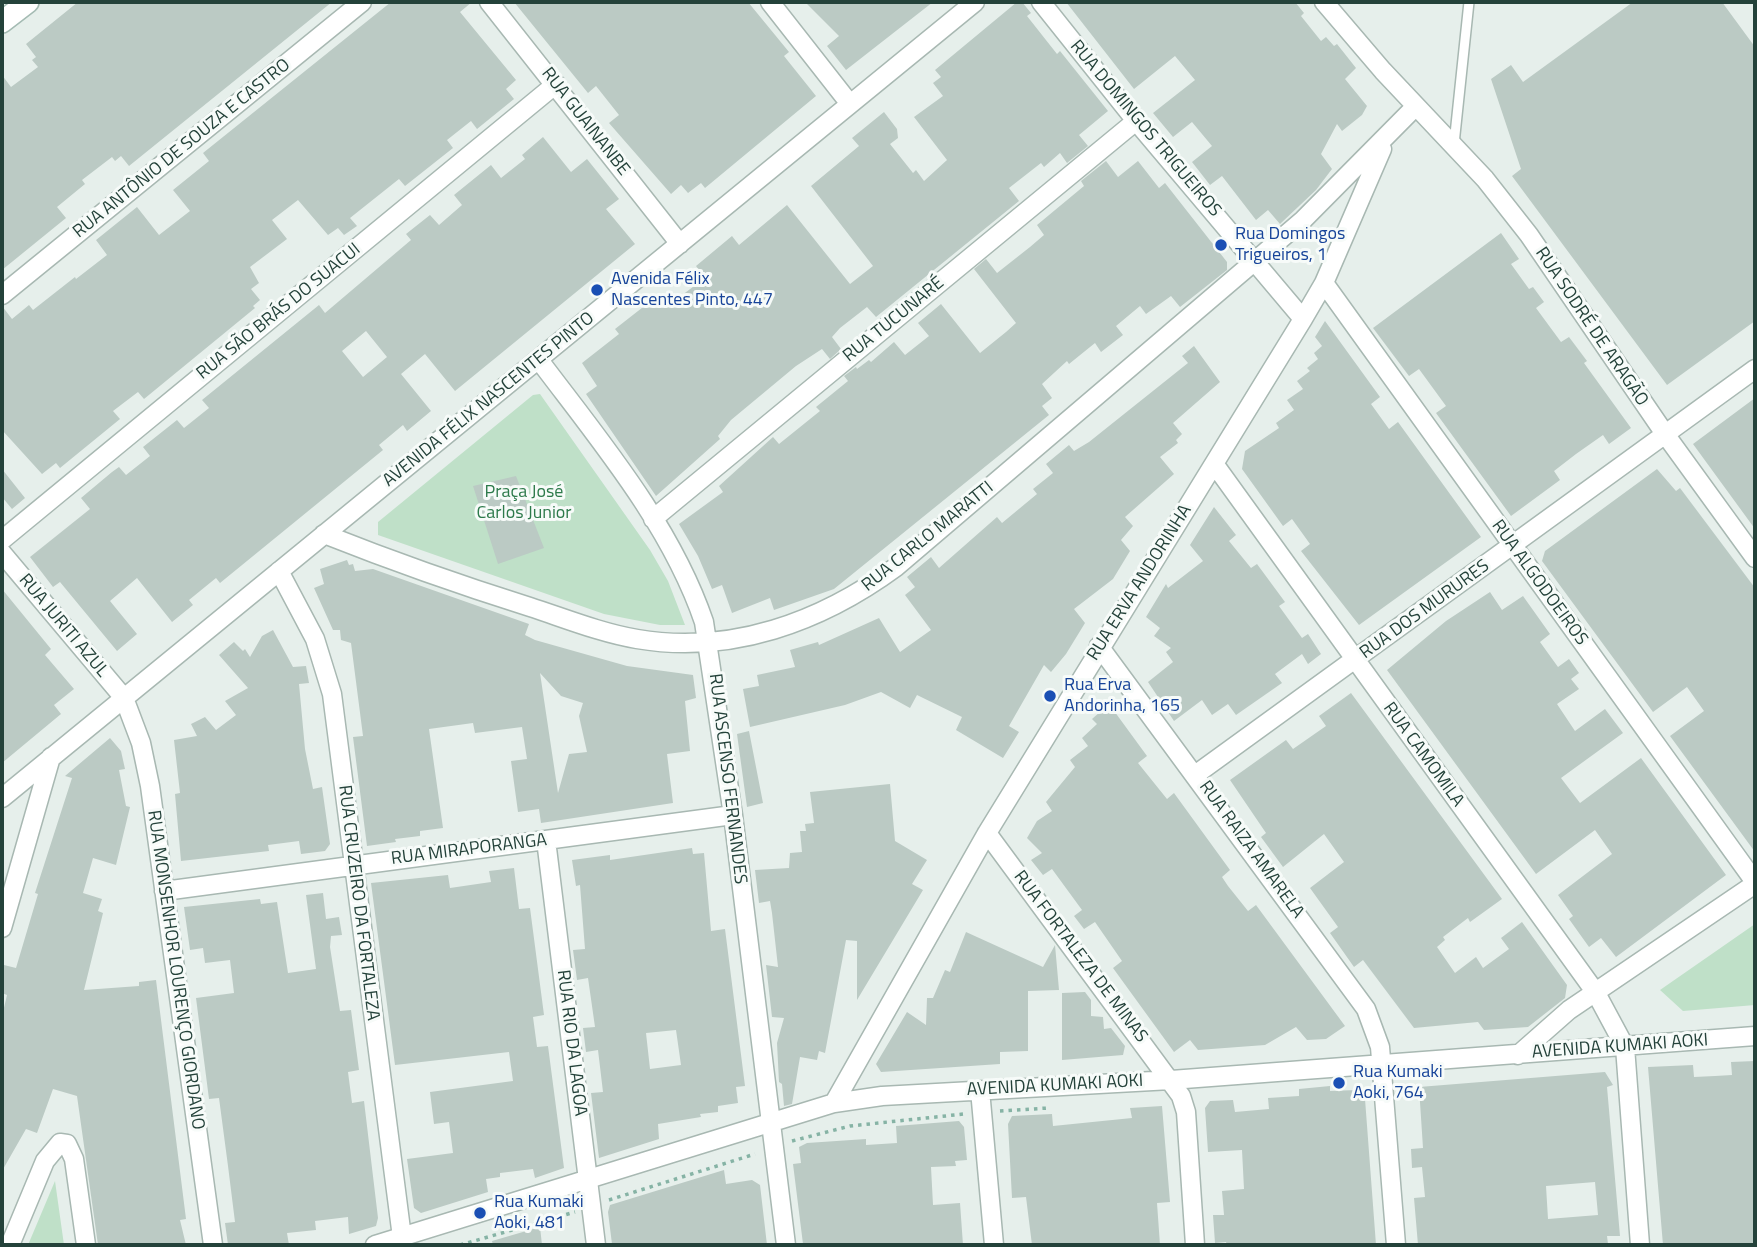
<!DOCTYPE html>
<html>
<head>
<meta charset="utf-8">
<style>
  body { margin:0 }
  #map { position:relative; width:1757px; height:1247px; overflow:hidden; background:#e6efeb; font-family:"Titillium Web",sans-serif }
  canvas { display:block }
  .frame { position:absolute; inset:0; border:4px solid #24423a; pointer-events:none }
</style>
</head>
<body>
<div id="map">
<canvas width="1757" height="1247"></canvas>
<div class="frame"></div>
</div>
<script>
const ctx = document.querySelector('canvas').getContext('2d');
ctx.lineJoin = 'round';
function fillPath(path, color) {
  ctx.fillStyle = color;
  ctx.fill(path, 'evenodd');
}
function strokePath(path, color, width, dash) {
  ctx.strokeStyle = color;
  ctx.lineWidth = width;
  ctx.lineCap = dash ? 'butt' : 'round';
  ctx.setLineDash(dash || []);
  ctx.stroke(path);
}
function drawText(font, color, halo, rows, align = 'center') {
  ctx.font = font + ' "Titillium Web",sans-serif';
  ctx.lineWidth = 6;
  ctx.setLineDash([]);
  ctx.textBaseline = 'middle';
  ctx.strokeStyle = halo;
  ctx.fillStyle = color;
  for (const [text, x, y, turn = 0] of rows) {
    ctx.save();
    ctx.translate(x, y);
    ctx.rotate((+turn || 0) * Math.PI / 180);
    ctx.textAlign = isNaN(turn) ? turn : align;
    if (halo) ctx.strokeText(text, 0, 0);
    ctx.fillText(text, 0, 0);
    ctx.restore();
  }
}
fillPath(new Path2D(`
  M540 394 650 550 668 581 685 625H660L604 614 378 535V522L533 395Z
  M1755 924V1005L1683 1011 1660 990Z
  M55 1181 64 1245H28Z`), '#bfe0c8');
fillPath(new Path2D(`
  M78 2H332L129 166 121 156 115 161 112 157 82 180 85 184 57 207 66 218 2 270V75L11 87 38 67 32 60 36 57 26 44Z
  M391 2H472L460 12 516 80 506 89 514 99 477 129 471 121 447 140 453 148 405 186 399 179 350 218 357 226 344 235 338 228 328 235 298 200 272 220 287 239 250 267 259 283 251 289 260 300 253 306 255 308 144 399 138 392 113 411 120 419 60 468 56 463 42 474 2 430V306L12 319 29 305 33 310 75 277 76 279 107 255 96 240 137 207 159 235 190 211 173 190 209 161 203 153Z
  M514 2H748L789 52 784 56 816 96 705 188 701 183 688 193 681 185 671 194 609 123 619 115 596 86 588 93Z
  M805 2H933L846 70 827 46 839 36Z
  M1017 2H1022L1031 13 1027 16 1057 54 1060 51 1108 111 1079 135 1088 146 1067 163 1060 153 1044 167 1041 163 1009 188 1019 201 876 317 867 307 840 328 832 337 841 349 830 359 822 349 796 366 731 420 718 436 720 439 656 496 586 394 597 386 582 363 619 334 615 329 661 293 670 304 705 278 696 266 732 236 739 245 787 205 850 284 873 266 811 186 859 146 852 138 884 112 897 129 898 138 890 144 913 173 916 170 924 181 947 160 914 117 943 96 933 83 941 77 935 70Z
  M1066 2H1295L1304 13 1301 16 1321 41 1326 37 1334 46 1337 44 1356 68 1345 79 1367 106 1362 115 1342 131 1337 124 1321 154 1332 169 1316 190 1280 224 1268 210 1256 220 1222 176 1210 185 1192 162 1212 146 1192 122 1173 137 1153 113 1195 80 1175 56 1134 89Z
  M1633 2H1722L1755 47V321L1667 385 1512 176 1521 169 1491 79 1511 65 1523 82Z
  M543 137 571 172 587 159 619 199 606 209 635 244 455 391 425 354 401 374 431 411 407 431 403 425 379 445 383 450 220 583 216 578 189 600 193 605 172 622 137 578 110 601 137 634 117 651 60 582 53 587 30 557 90 509 81 498 112 472 119 467 126 475 150 456 143 447 177 420 184 428 209 408 202 400 319 305 325 313 411 240 406 234 430 215 439 225 462 205 454 195 491 165 501 178 525 159 522 155ZM366 331 387 357 363 377 342 351Z
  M1106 161 1118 177 1138 161 1159 188 1165 183 1227 262V270L1180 307 1171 296 1146 314 1140 306 1116 326 1123 335 1101 352 1095 343 1069 364 1067 361 1042 384 1052 398 1042 406 1049 415 834 589 774 610 770 598 732 613 722 585 712 589 698 556 679 524 723 492 719 486 773 437 779 444 820 411 816 407 848 381 844 376 856 367 857 369 869 360 871 362 894 342 905 355 929 336 918 323 941 304 980 353 1006 332 1016 323 974 269 986 259 997 273 1030 247 1044 235 1037 225 1084 186 1081 181Z
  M1501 233 1519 259 1511 264 1529 289 1533 287 1544 302 1536 308 1561 342 1569 337 1587 361 1584 363 1631 428 1609 444 1603 435 1576 454 1554 471 1560 480 1511 516 1436 413 1446 406 1419 369 1409 376 1373 328Z
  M1325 321 1380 397 1371 404 1389 429 1398 422 1481 537 1359 625 1301 551 1310 544 1292 519 1283 526 1242 469 1245 451 1279 428 1276 423 1294 410 1287 400 1303 389 1297 381 1310 371 1307 368 1318 359 1314 353 1322 346 1315 337Z
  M1194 346 1220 382 1173 423 1182 434 1176 440 1178 443 1160 457 1174 474 1125 517 1133 526 1121 540 1130 551 1113 579 1074 609 1085 623 1066 654 1051 672 1044 665 1009 726 1019 732 1003 758 956 730 962 717 917 695 910 708 881 692 845 705 750 727 743 689 759 686 757 675 795 667 790 650 818 642 819 645 879 618 900 652 931 630 905 595 915 587 907 577 931 557 939 568 997 517 1002 523 1037 494 1033 489 1053 473 1046 464 1069 445 1074 451 1089 442 1188 363 1182 356Z
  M1755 398V529L1693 444Z
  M2 469 25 498 12 509 2 497Z
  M1657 469 1676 491 1680 488 1755 588V852L1670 736 1704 711 1687 687 1653 712 1542 561 1545 551Z
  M516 476 544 548 498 564 473 486Z
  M1214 507 1236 535 1229 541 1251 568 1257 564 1285 602 1279 606 1302 638 1308 634 1321 654 1308 664 1302 654 1275 674 1282 683 1236 715 1228 704 1212 715 1202 700 1174 721 1148 682 1173 662 1166 652 1171 648 1154 636 1160 628 1146 617 1166 584 1168 588 1203 561 1190 545Z
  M347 560 349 565 353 564 355 571 373 569 529 624 525 635 535 640 627 666 693 675 696 698 685 701 690 751 667 754 673 803 541 823 539 809 518 812 511 761 527 759 522 727 475 733 473 723 429 729 443 828 420 831V836L395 839 396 842 367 846 353 737 363 736 351 643 341 640 340 630H333L314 588 324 584 320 569ZM540 673 561 696 583 703 579 716 587 752 569 754 558 793Z
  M2 589 51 649 45 655 74 689 54 705 61 714 2 763Z
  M1490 592 1502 610 1523 596 1550 634 1540 642 1558 667 1569 659 1579 673 1571 679 1579 689 1557 704 1575 731 1605 709 1623 733 1561 778 1580 803 1641 758 1726 875 1616 957 1601 938 1589 947 1569 919 1573 916 1558 895 1612 854 1595 830 1536 874 1387 670 1446 621Z
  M273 630 293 667 306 666 309 683 299 684 305 749 313 789 322 787 330 844 325 851 301 854 299 841 268 845 269 851 181 861 175 794 180 793 174 740 197 736 191 724 205 717 216 730 236 715 225 701 248 688 219 655 234 642 243 651 245 649 250 657 262 636Z
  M1351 693 1502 899 1470 922 1468 918 1443 937 1445 940 1437 947 1455 973 1476 957 1483 968 1509 949 1501 938 1522 922 1567 985 1565 998 1528 1027 1484 1030 1478 1022 1414 1028 1363 960 1354 967 1330 933 1338 927 1310 888 1344 862 1324 834 1283 867 1261 837 1266 833 1230 780 1286 740 1293 749 1326 726 1319 716Z
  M1109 704 1147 756 1138 763 1167 799 1174 793 1230 870 1222 877 1228 886 1248 911 1256 905 1345 1026 1326 1039 1307 1040 1296 1027 1265 1045 1198 1050 1190 1040 1174 1052 1113 968 1122 961 1095 922 1084 929 1074 916 1082 910 1052 869 1043 875 1031 860 1042 853 1027 838 1037 821 1052 811 1046 802 1075 767 1070 760 1088 746 1082 738 1097 724 1092 719Z
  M749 731 763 803 747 807 737 734Z
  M110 738 121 751 125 769 119 770 126 806 130 807 116 865 93 858 83 893 102 899 98 911 103 913 84 990 139 986V982L156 980 186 1219 180 1220 186 1245H98L77 1096 53 1089 37 1133 26 1129 2 1171V1016L7 995 2 993V974L4 965 16 968 38 894 35 893 72 778 65 776Z
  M890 784 895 841 927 860 912 884 923 890 857 1000V941L846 940 825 1053 819 1051 817 1060 800 1057 792 1104 784 1106 782 1084 779 1082 777 1043 784 1018 772 1017 766 965 778 967 772 913 770 901 759 903 755 870 789 868 790 853 802 852 800 831H806L805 824 814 823 810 792Z
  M692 848 693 854 704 853 711 931 725 929 745 1086 736 1087 738 1103 718 1106V1112L700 1114 701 1117 658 1124 659 1139 599 1158 591 1093 603 1092 598 1050 586 1052 583 1028 595 1027 588 978 577 980 573 950 585 949 580 885 576 886 572 860 610 855V860ZM676 1030 681 1065 650 1069 646 1033Z
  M514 868 519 909 530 908 544 1015 533 1017 537 1047 548 1046 564 1168 535 1178 533 1169 500 1173V1177L486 1179 488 1192 421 1213 414 1208 407 1159 453 1153 449 1122 434 1124 430 1092 513 1081 509 1052 395 1065 371 883 448 875 450 888 491 882 489 871Z
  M323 893 326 919 339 917 342 935 331 936 330 947 340 1011 351 1010 359 1070 348 1072 352 1103 364 1101 378 1218 376 1226 349 1234 348 1217 315 1221 316 1230 287 1233 289 1245H228L225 1223 235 1222 228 1166 219 1098 209 1099 196 998 234 993 230 960 205 963 203 948 190 950 184 907 260 899 261 904 277 902 288 973 316 969 306 895Z
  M966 932 1043 967 1055 945 1059 990 1028 991V1051L1000 1052V1064L881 1072 876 1064 907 1012 926 1025 927 998H933L945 970 950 972Z
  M1085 992 1091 1000V1016L1103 1017 1104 1029 1111 1028 1125 1046 1123 1055 1062 1060V993Z
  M1755 1061V1245H1663L1648 1067 1693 1065 1694 1077 1715 1076 1732 1075 1731 1062Z
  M1605 1072 1613 1085 1607 1087 1620 1236H1607L1608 1244 1593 1245H1418L1414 1198 1425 1197 1422 1167 1412 1168 1411 1149 1423 1148 1419 1087ZM1595 1182 1598 1215 1548 1219 1546 1186Z
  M1330 1086V1091L1357 1090 1365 1099 1376 1245H1227L1226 1242 1215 1243 1213 1215H1224L1222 1191 1244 1189 1242 1150 1208 1152 1205 1108 1210 1101 1233 1100 1235 1112 1269 1109 1268 1098 1299 1096V1089Z
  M1162 1106 1170 1202 1157 1203 1160 1245H1032L1026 1197 1012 1198 1008 1124 1012 1116 1052 1114 1053 1126 1132 1118 1130 1108Z
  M959 1121 964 1127 967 1160 955 1161 956 1166 931 1167 933 1205 960 1203 963 1245 803 1244 793 1164 801 1163 799 1147 807 1143 866 1139V1145L897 1143 896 1126Z
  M724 1170 726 1184 752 1180 760 1185 767 1245 612 1244 608 1212 610 1205Z
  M540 1227 542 1245H493L492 1241Z`), '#bbcac4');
const service = new Path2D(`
  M1454 144 1469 2`);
const minor = new Path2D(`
  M489 2 680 244
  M770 2 850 104
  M1041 2 1136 121 1303 319
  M1324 2 1383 71 1485 179 1529 235 1665 434 1755 558
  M1324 283 1755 882
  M2 295 362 2
  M539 360C600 441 671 525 704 622L733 815 786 1245
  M1215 465 1596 993 1625 1047 1640 1245
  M653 519 1136 121
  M324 534C392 561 460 585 530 607 564 618 601 633 637 639 731 655 821 622 896 567L1303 220 1416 106
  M2 540 556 84
  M2 553 124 698 141 743 150 786 213 1245
  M279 571 315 639 332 694 403 1245
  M1099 646 1366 1009 1380 1047 1396 1245
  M1195 775 1755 369
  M2 798 975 2
  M987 833 1181 1096 1186 1112 1195 1245
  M546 840 596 1245
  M164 891 733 815
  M2 928 51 757
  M1518 1055 1569 1010 1755 884
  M980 1090 994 1245
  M834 1103 987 833 1303 319 1324 283 1382 149
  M10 1245 45 1161 60 1143 67 1144 74 1159 86 1245
  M375 1245 834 1103 882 1096 1171 1080 1755 1036`);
const secondary = new Path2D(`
  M2 22 28 2`);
strokePath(service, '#a8b8b2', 12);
strokePath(minor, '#a8b8b2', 21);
strokePath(secondary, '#a4bbb3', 24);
strokePath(new Path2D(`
  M1000 1111 1048 1108
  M792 1141 850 1126 964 1114
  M609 1200 755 1154
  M460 1245 575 1212`), '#86b3a5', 3.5, [3.5, 5]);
strokePath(service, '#fff', 9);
strokePath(minor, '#fff', 18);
strokePath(secondary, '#fff', 21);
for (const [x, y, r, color] of [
  [1221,245,7,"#1a4fb4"],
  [597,290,7,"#1a4fb4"],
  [1050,696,7,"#1a4fb4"],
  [1339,1083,7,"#1a4fb4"],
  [480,1213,7,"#1a4fb4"]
]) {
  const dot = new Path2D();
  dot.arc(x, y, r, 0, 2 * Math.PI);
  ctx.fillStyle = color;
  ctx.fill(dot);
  strokePath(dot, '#f7fbf9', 2.5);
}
drawText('18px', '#24423a', '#f7fbf9', [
  ["RUA GUAINANBE",585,122,52],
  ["RUA DOMINGOS TRIGUEIROS",1145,129,50],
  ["RUA ANTÔNIO DE SOUZA E CASTRO",182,149,-39],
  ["RUA SÃO BRÁS DO SUACUI",279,312,-39],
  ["RUA TUCUNARÉ",894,320,-39],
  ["RUA SODRÉ DE ARAGÃO",1591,327,56],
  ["AVENIDA FÉLIX NASCENTES PINTO",489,400,-39],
  ["RUA CARLO MARATTI",928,537,-39],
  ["RUA ERVA ANDORINHA",1140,583,-58],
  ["RUA ALGODOEIROS",1539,583,54],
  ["RUA DOS MURURES",1425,610,-36],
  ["RUA JURITI AZUL",63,626,50],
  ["RUA CAMOMILA",1423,755,54],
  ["RUA ASCENSO FERNANDES",727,779,83],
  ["RUA MIRAPORANGA",469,850,-7],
  ["RUA RAIZA AMARELA",1251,850,54],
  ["RUA CRUZEIRO DA FORTALEZA",358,903,83],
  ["RUA FORTALEZA DE MINAS",1080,957,53],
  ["RUA MONSENHOR LOURENÇO GIORDANO",175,970,82],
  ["RUA RIO DA LAGOA",571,1043,83],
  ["AVENIDA KUMAKI AOKI",1620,1047,-4],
  ["AVENIDA KUMAKI AOKI",1055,1086,-3]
]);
drawText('18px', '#164399', '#f7fbf9', [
  ["Rua Domingos",1235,235],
  ["Trigueiros, 1",1235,256],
  ["Avenida Félix",611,280],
  ["Nascentes Pinto, 447",611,301],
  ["Rua Erva",1064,686],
  ["Andorinha, 165",1064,707],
  ["Rua Kumaki",1353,1073],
  ["Aoki, 764",1353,1094],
  ["Rua Kumaki",494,1203],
  ["Aoki, 481",494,1224]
], 'left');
drawText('18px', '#2d7a4b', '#f7fbf9', [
  ["Praça José",524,493],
  ["Carlos Junior",524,514]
]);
</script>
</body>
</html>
